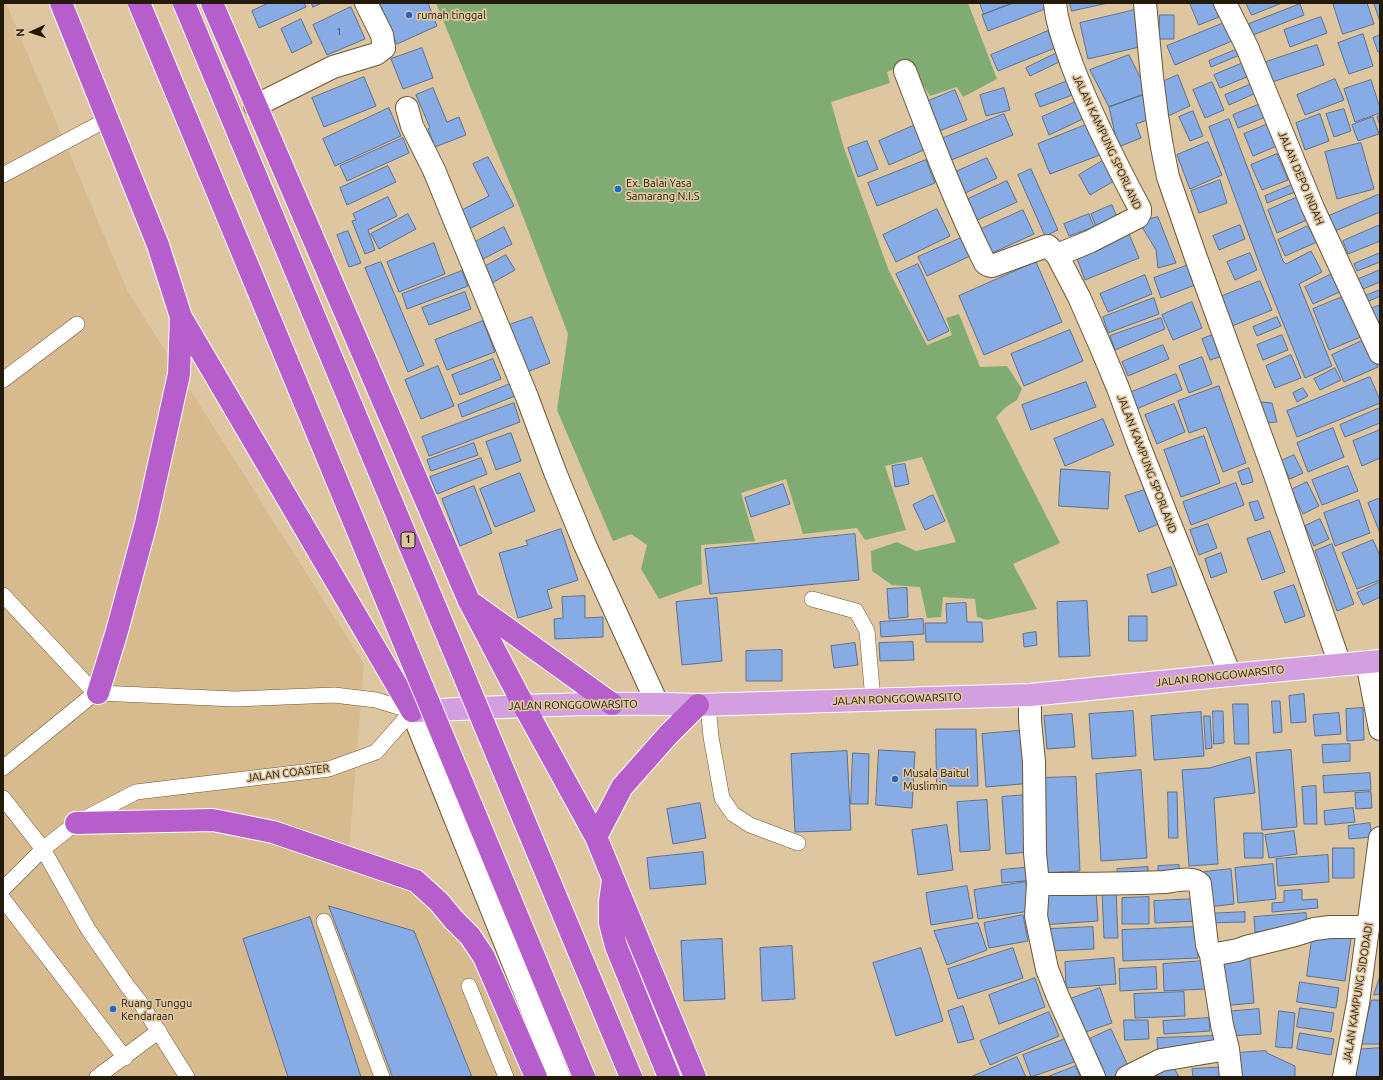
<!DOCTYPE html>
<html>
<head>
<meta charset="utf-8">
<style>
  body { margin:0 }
  #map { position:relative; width:1383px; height:1080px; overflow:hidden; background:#dec6a1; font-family:Ubuntu,sans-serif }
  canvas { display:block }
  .frame { position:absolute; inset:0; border:4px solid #231a0c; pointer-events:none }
  .north { position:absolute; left:12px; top:12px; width:40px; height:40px; -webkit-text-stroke:3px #dec6a1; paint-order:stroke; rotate:267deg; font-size:11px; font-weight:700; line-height:16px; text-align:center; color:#231a0c }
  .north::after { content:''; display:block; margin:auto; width:14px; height:18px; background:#231a0c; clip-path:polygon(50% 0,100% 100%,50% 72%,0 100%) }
</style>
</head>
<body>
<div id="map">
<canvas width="1383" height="1080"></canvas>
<div class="frame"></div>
<div class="north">N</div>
</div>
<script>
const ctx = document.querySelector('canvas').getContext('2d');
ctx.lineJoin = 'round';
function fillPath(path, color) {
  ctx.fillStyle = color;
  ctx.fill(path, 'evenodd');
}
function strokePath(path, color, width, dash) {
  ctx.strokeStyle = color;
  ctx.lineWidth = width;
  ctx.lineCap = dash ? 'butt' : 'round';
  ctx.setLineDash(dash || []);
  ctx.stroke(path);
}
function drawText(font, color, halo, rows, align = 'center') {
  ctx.font = font + ' Ubuntu,sans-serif';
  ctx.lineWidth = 3.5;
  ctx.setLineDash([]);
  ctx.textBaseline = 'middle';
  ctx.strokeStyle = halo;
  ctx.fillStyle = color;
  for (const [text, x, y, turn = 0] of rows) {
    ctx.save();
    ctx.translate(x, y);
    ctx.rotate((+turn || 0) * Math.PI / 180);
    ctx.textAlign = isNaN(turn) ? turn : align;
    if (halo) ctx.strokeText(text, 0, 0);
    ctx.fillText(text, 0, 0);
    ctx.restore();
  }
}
fillPath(new Path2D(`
  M3 3H6L128 292 364 664 348 863 408 886 476 949 530 1077H3Z`), '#d7bb8f');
fillPath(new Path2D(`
  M436 3H968L997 79 963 97 957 87 930 96 909 63 887 72 890 83 831 102 844 148 889 271 927 345 952 335 946 318 959 314 980 367 1007 366 1022 389 1017 400 1006 407 996 417 1060 543 1013 564 1037 609 987 620 977 617 975 599 943 597 941 617 927 618 920 587 892 585 872 571 871 551 897 542 916 551 956 542 922 457 885 466 906 530 865 540 857 528 803 534 786 479 741 493 755 541 701 545 702 584 659 599 641 569 647 545 631 534 613 541 557 410 568 334 517 201Z`), '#80ac74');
const building = new Path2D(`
  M269 3H304L306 7 259 28 252 11Z
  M312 3H322L313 7Z
  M380 3H428L437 26 397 44Z
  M980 3H1012L984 14Z
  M1014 3H1049L1050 7 988 31 982 15Z
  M1070 3H1108L1072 11Z
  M1190 3H1214L1219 17 1199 25Z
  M1246 3H1282L1252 15Z
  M1333 3H1367L1374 24 1343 34Z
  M1374 3H1380V21Z
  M1300 4 1304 15 1253 35 1249 24Z
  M351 7 365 39 327 55 313 25Z
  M1139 9 1148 45 1088 59 1080 23Z
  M1160 15H1174V39H1159Z
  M1321 17 1327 33 1290 47 1284 30Z
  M301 19 312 43 292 53 281 29Z
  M1224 23 1232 41 1175 65 1167 46Z
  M1048 31 1055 48 998 71 991 55Z
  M1363 34 1373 66 1349 74 1338 43Z
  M1380 35V52H1378L1373 38Z
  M1317 45 1324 65 1266 84 1260 64Z
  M422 48 433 78 403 89 391 59Z
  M1240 48 1242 54 1211 67 1209 61Z
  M1057 53 1061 61 1030 76 1026 68Z
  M1129 55 1148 93 1109 107 1090 70Z
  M1248 61 1254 74 1220 88 1214 75Z
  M1178 75 1190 106 1168 116 1155 85Z
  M364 77 376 106 324 127 312 98Z
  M1335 79 1344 100 1305 115 1297 95Z
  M1070 80 1075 94 1040 107 1035 94Z
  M1371 80 1380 108V113L1355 122 1344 89Z
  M1212 82 1224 110 1205 118 1193 90Z
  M1254 83 1258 92 1229 105 1225 95Z
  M433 88 447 122 459 117 466 135 435 147 428 129 430 128 416 95Z
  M1004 88 1010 110 986 116 980 95Z
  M955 90 967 120 937 132 926 102Z
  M1148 93 1153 118 1136 124 1141 138 1118 147 1109 107Z
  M1078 101 1085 118 1049 135 1042 117Z
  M1263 103 1268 116 1238 128 1233 115Z
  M389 108 401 136 335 166 323 139Z
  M1344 109 1351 131 1334 137 1326 114Z
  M1193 111 1203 136 1190 141 1179 117Z
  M1004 114 1013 135 949 161 941 139Z
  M1320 114 1329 141 1305 150 1296 123Z
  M1380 115V126L1377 117Z
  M1373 117 1379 134 1358 141 1352 125Z
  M1229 119 1283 261 1286 264 1311 251 1322 272 1299 284 1332 366 1305 378 1261 268 1209 127Z
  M1093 122 1105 153 1050 174 1038 144Z
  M1268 124 1277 146 1253 156 1244 134Z
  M915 125 926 149 889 165 879 141Z
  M403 138 409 153 347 181 340 166Z
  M867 141 878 169 858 177 848 148Z
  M1208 142 1222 175 1190 189 1177 155Z
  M1361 143 1374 189 1337 199 1325 152Z
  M1277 154 1288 180 1262 190 1251 165Z
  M488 157 514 206 469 229 460 211 489 196 473 164Z
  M1109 157 1121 177 1090 195 1079 175Z
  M987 158 997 178 961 195 951 174Z
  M926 160 935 183 877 206 868 183Z
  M388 166 396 182 347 205 340 188Z
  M1031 169 1058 230 1045 236 1018 175Z
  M1220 180 1227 203 1199 213 1191 191Z
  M1007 181 1017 202 975 221 966 200Z
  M1292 185 1295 192 1267 203 1265 196Z
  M1380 194V212L1335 231 1329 216Z
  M388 197 397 216 368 230 375 250 365 254 352 221 356 220 353 214Z
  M1298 197 1307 220 1277 233 1268 210Z
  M1112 205 1118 220 1097 229 1091 214Z
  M937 209 950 236 896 262 883 235Z
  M1023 210 1034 234 990 254 979 230Z
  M408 214 416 229 379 249 371 234Z
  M1089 214 1094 227 1069 236 1064 224Z
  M1158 217 1176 263 1158 268 1156 250 1139 222Z
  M1240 225 1245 239 1219 250 1213 236Z
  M1380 225V241L1348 254 1343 241Z
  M1308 226 1317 242 1285 256 1278 240Z
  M504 227 512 244 483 259 475 242Z
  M348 231 361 263 349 267 337 235Z
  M1129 234 1139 258 1085 280 1076 256Z
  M961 238 970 256 927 276 918 257Z
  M434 243 445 274 399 292 387 262Z
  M1250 253 1257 270 1235 280 1227 262Z
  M1380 253V262L1357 271 1354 264Z
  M506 255 515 270 492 283 484 267Z
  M381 262 424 365 408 372 365 268Z
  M1036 262 1062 322 984 355 959 296Z
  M1196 262 1203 282 1161 298 1154 278Z
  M918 264 949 331 928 341 896 274Z
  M1380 270V282L1358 291 1354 281Z
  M462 271 468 286 407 309 402 294Z
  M1336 272 1344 290 1313 304 1305 287Z
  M1145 275 1152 294 1108 312 1100 294Z
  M1260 281 1272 310 1232 326 1220 297Z
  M1380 290V296L1363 304 1360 298Z
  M465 292 471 309 429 325 422 308Z
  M1347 295 1363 336 1329 350 1313 309Z
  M1154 298 1159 314 1108 333 1103 317Z
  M1192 302 1202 328 1173 340 1162 315Z
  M1380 305V322L1374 324 1368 310Z
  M532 317 550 363 527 372 509 325Z
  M1277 317 1281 326 1257 336 1253 327Z
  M1161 318 1165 329 1115 350 1110 336Z
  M483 321 495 352 447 370 435 340Z
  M1070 330 1083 361 1024 386 1011 354Z
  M1218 333 1226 355 1210 360 1202 339Z
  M1282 335 1288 350 1263 360 1257 345Z
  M1366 339 1378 367 1344 382 1332 355Z
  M1163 345 1169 359 1128 376 1122 362Z
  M1291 355 1301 378 1275 388 1266 366Z
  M1202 357 1212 384 1189 393 1179 366Z
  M493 359 501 379 460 395 452 375Z
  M438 366 454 406 421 419 405 380Z
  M1335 368 1341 380 1320 390 1314 379Z
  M1176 374 1182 390 1134 410 1127 394Z
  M1370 377 1380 400V403L1297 437 1287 411Z
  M1086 382 1096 407 1031 430 1022 405Z
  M510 384 515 396 462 417 458 405Z
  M1219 386 1246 463 1223 472 1206 427 1189 433 1178 401Z
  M1303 388 1308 396 1297 402 1293 393Z
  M1261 402 1272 403 1277 422 1265 423Z
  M514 403 520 422 429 456 422 437Z
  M1174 404 1185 432 1157 444 1145 415Z
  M1380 408V423L1345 437 1340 425Z
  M1103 419 1114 445 1065 466 1054 439Z
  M1333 428 1344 457 1308 472 1297 443Z
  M1380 430V458L1362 466 1353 441Z
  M511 433 521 461 496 470 486 442Z
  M1204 436 1220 483 1181 497 1164 450Z
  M474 443 478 455 431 471 427 460Z
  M1294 455 1303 473 1290 479 1281 461Z
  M481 458 487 474 437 494 430 477Z
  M905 464 909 484 895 487 892 466Z
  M1348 466 1358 491 1322 505 1312 480Z
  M1249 468 1253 482 1242 485 1238 472Z
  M1061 469 1110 472 1108 509 1059 506Z
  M520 473 535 511 495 527 480 489Z
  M1307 482 1319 506 1303 514 1291 490Z
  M1236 483 1244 505 1191 525 1183 502Z
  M783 484 790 504 751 517 745 498Z
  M474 486 492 533 460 546 442 499Z
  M1148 489 1161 523 1139 532 1125 496Z
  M933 495 945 521 925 530 913 505Z
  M1380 498V533L1368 503Z
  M1359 500 1370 533 1335 546 1324 513Z
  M1258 501 1264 518 1255 521 1249 503Z
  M1320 519 1329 539 1314 546 1305 526Z
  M1208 524 1217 548 1199 555 1190 530Z
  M561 529 578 580 547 590 552 608 518 618 499 553 528 545 526 541Z
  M1270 531 1285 572 1262 580 1247 539Z
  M855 534 859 580 710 594 705 549Z
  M1373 540 1380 556V580L1357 589 1342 553Z
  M1332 544 1354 604 1337 611 1315 551Z
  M1221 553 1227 572 1211 578 1205 559Z
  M1171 567 1177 585 1152 593 1147 575Z
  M1380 582V597L1363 605 1357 593Z
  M1294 585 1305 616 1285 623 1274 592Z
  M907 588 908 617 889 619 887 589Z
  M585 596V618L603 617V637L555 639 554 619 563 618 562 597Z
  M717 598 722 661 682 665 676 602Z
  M1087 601 1090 656 1059 657 1057 602Z
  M966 603 967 622H982L983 642H926L925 623H947L946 604Z
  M1129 616H1147V641H1129Z
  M923 619 924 634 881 637 880 622Z
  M1036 632 1037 645 1024 647 1023 634Z
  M913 642 914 660 880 661 879 643Z
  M855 643 858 665 834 668 831 646Z
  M782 650V681H746V651Z
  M1304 694 1306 722 1291 723 1289 696Z
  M1272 701H1280L1282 732 1274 733Z
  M1233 704H1248L1249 744H1235Z
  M1363 708 1364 740 1347 741 1346 709Z
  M1133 711 1136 756 1092 759 1089 714Z
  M1213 711H1223L1224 743 1214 744Z
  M1201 712 1204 756 1154 760 1151 716Z
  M1339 713 1341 734 1315 736 1313 715Z
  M1072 714 1075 747 1047 749 1044 716Z
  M1204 716H1210L1212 748 1206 749Z
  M936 729H976L978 786H937Z
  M1029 730 1033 783 986 787 982 734Z
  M1350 744V761L1323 763 1322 745Z
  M879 750 915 752 912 808 876 805Z
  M1291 750 1297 827 1262 830 1256 753Z
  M847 751 851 830 795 832 791 754Z
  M853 753 869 754 868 804H851Z
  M1250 757 1255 793 1214 798 1218 864 1189 866 1182 770 1209 768Z
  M1141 770 1147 858 1101 861 1096 774Z
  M1370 773 1371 790 1324 793 1323 776Z
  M1076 777 1080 871 1041 873 1037 778Z
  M1316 786 1317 824H1304L1302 787Z
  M1168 792H1177L1178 838H1169Z
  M1371 792 1372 808 1356 809 1355 793Z
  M1026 795 1030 852 1006 854 1002 797Z
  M987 800 990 850 960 852 957 802Z
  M700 803 706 838 673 844 667 809Z
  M1353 808 1355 822 1325 825 1324 811Z
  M1370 823 1372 837 1349 839 1348 826Z
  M947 825 953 870 918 875 912 830Z
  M1294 831 1297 854 1269 858 1265 835Z
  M1244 833H1263V858H1245Z
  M1333 848H1354V878H1333Z
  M703 852 706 884 650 889 647 858Z
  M1328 855 1329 882 1278 886 1276 859Z
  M1273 864 1276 899 1238 903 1235 868Z
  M1179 865 1180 875 1158 876V866Z
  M1033 867 1035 880 1002 883 1001 870Z
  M1148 867V878L1118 879 1117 869Z
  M1231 869 1234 904 1208 907 1204 872Z
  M1026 882 1030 911 978 919 974 890Z
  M967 886 973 918 931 925 926 893Z
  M1116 889 1118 938H1104L1102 890Z
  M1096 890 1098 921 1041 925 1038 894Z
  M1302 890V900L1317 899 1318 908 1272 912V903L1284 902V891Z
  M1149 897V924H1122V898Z
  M1197 899 1198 921 1155 923 1154 901Z
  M329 906 414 931 472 1077H393Z
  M1245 912V922L1206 923V914Z
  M1306 913 1307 928 1255 932 1254 917Z
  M1023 915 1028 941 989 948 984 923Z
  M310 917 361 1077H288L243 939Z
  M978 923 987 950 947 965 934 931Z
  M1093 927 1094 949 1050 951V929Z
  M1197 927 1198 958 1123 961 1122 930Z
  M1313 932 1351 938 1345 981 1307 976Z
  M722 939 725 999 684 1001 681 941Z
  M792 946 795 999 762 1001 760 948Z
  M921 948 943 1021 896 1036 873 963Z
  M1013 948 1023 978 958 999 948 969Z
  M1114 958 1116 984 1066 988 1065 962Z
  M1250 958 1254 1003 1221 1006 1218 961Z
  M1204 961 1206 989 1164 991 1163 964Z
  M1156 967 1157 989 1120 991 1119 969Z
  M1380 976V994L1374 995Z
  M1035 978 1045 1007 999 1024 989 995Z
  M1300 982 1339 988 1336 1008 1297 1002Z
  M1100 988 1112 1023 1077 1035 1065 1001Z
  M1184 992 1185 1016 1135 1018 1134 994Z
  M1372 1000H1380V1044H1360Z
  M963 1006 974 1039 958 1043 948 1011Z
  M1300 1008 1334 1013 1331 1032 1297 1027Z
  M1259 1009 1261 1034 1229 1036 1224 1012Z
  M1279 1011 1295 1013 1292 1048 1276 1047Z
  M1049 1012 1059 1036 990 1065 980 1041Z
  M1209 1018 1210 1031 1164 1034 1163 1021Z
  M1124 1020H1148L1149 1039 1125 1040Z
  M1111 1029 1130 1070 1115 1077H1099L1083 1042Z
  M1300 1033 1334 1039 1331 1055 1297 1049Z
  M1214 1036 1212 1050 1158 1055 1157 1038Z
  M1068 1038 1077 1061 1031 1077 1023 1055Z
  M1380 1048V1077H1356L1355 1050Z
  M1266 1051 1267 1053 1295 1066V1077H1238L1236 1053Z
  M1017 1057 1026 1077H971Z
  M1170 1060 1179 1077H1139Z
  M1076 1066 1080 1077H1047Z
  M1229 1067 1230 1077H1193L1192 1069Z`);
fillPath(building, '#87abe4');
strokePath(building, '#5c7090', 1);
const lane = new Path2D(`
  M3 175 108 119
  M3 380 77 324
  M3 595 95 693
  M812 599 856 611 867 631 873 700
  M708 705 711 737 722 798 733 814 750 825 798 843
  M3 768 95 693H98L235 699 334 695 376 700 412 711 376 752 329 769 136 792 76 823 43 849 3 889
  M3 798 43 849 88 929 128 987 140 1002 187 1077
  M3 899 125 1058
  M324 921 382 1077
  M469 986 506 1077
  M97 1077 159 1031`);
const street = new Path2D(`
  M1055 3C1057 25 1065 44 1072 65 1091 115 1115 162 1140 209V213L1138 217 1089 242 1057 255
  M1145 3 1152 77 1157 116 1162 147 1168 177 1195 255 1274 472 1340 665
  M1225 3 1247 47 1313 208 1380 353
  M905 71C930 136 954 201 985 263L988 265 992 266 1044 247 1048 246 1057 255 1079 297 1100 345 1118 388 1138 443 1230 675
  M255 106 333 67 376 54 384 48 382 35 366 3
  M407 108 412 126 434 170 527 397 555 472 585 545 657 703
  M1367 662 1380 729
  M1030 695V721L1034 762 1035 853 1038 884 1036 916 1047 969 1058 997 1094 1077
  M1038 884C1080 884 1122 884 1164 882 1175 881 1193 876 1200 884L1207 945 1211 955
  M1228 1049 1231 1077
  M1127 1077 1161 1060 1228 1049 1222 1025 1211 955 1238 950 1246 947 1295 935 1314 929 1330 927H1369
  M1344 1077 1358 1003 1380 838`);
const secondary = new Path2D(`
  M412 711 559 1077`);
const primary = new Path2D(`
  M413 711C508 707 604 701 698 705L1030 695 1230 675 1380 661`);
const highway = new Path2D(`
  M61 3 158 245 181 317 412 711
  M212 3 469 601 524 706 596 837 695 1077
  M473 604 612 704
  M98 693 117 631 146 523 179 374 181 317
  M76 823 213 820 273 832 416 881 439 902 454 920 470 936 484 957 536 1077
  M596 837 622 787 668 735 698 705
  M613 880 610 902V923L616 946 669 1077`);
strokePath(lane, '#6b5735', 16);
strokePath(street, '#6b5735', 24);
strokePath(secondary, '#6b5735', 24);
strokePath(primary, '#fff', 24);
strokePath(highway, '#fff', 24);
strokePath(lane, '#fff', 15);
strokePath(street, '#fff', 22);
strokePath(secondary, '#fff', 22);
strokePath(primary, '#d39fe0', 22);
strokePath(highway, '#b65fcc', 22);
const highwayBridge = new Path2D(`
  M139 3 584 1077
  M184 3 631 1077`);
strokePath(highwayBridge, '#fff', 24, []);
strokePath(highwayBridge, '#b65fcc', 22);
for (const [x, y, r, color] of [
  [409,15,4,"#1f66d1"],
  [618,189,4,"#1f66d1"],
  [895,779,4,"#1f66d1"],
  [113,1009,4,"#1f66d1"]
]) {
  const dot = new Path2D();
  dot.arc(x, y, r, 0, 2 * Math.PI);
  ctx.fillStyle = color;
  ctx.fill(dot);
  strokePath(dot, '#dec6a1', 1.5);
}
drawText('9px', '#3c3e42', null, [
  ["1",339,32]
]);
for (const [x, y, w] of [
  [408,540,14]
]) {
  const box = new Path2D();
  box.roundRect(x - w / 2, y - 8, w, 16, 3);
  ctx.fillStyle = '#dec6a1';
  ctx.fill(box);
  strokePath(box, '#231a0c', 1);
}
drawText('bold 10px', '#231a0c', null, [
  ["1",408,540]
]);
drawText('11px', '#231a0c', '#dec6a1', [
  ["rumah tinggal",417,15],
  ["Ex. Balai Yasa",626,183],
  ["Samarang N.I.S",626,196],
  ["Musala Baitul",903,773],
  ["Muslimin",903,786],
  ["Ruang Tunggu",121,1003],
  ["Kendaraan",121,1016]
], 'left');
drawText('11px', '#231a0c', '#dec6a1', [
  ["JALAN KAMPUNG SPORLAND",1107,142,65],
  ["JALAN DEPO INDAH",1301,178,67],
  ["JALAN KAMPUNG SPORLAND",1147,464,69],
  ["JALAN RONGGOWARSITO",1220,676,-6],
  ["JALAN RONGGOWARSITO",897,699,-2],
  ["JALAN RONGGOWARSITO",573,705,-1],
  ["JALAN COASTER",288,773,-7],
  ["JALAN KAMPUNG SIDODADI",1358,993,-81]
]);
</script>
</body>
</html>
